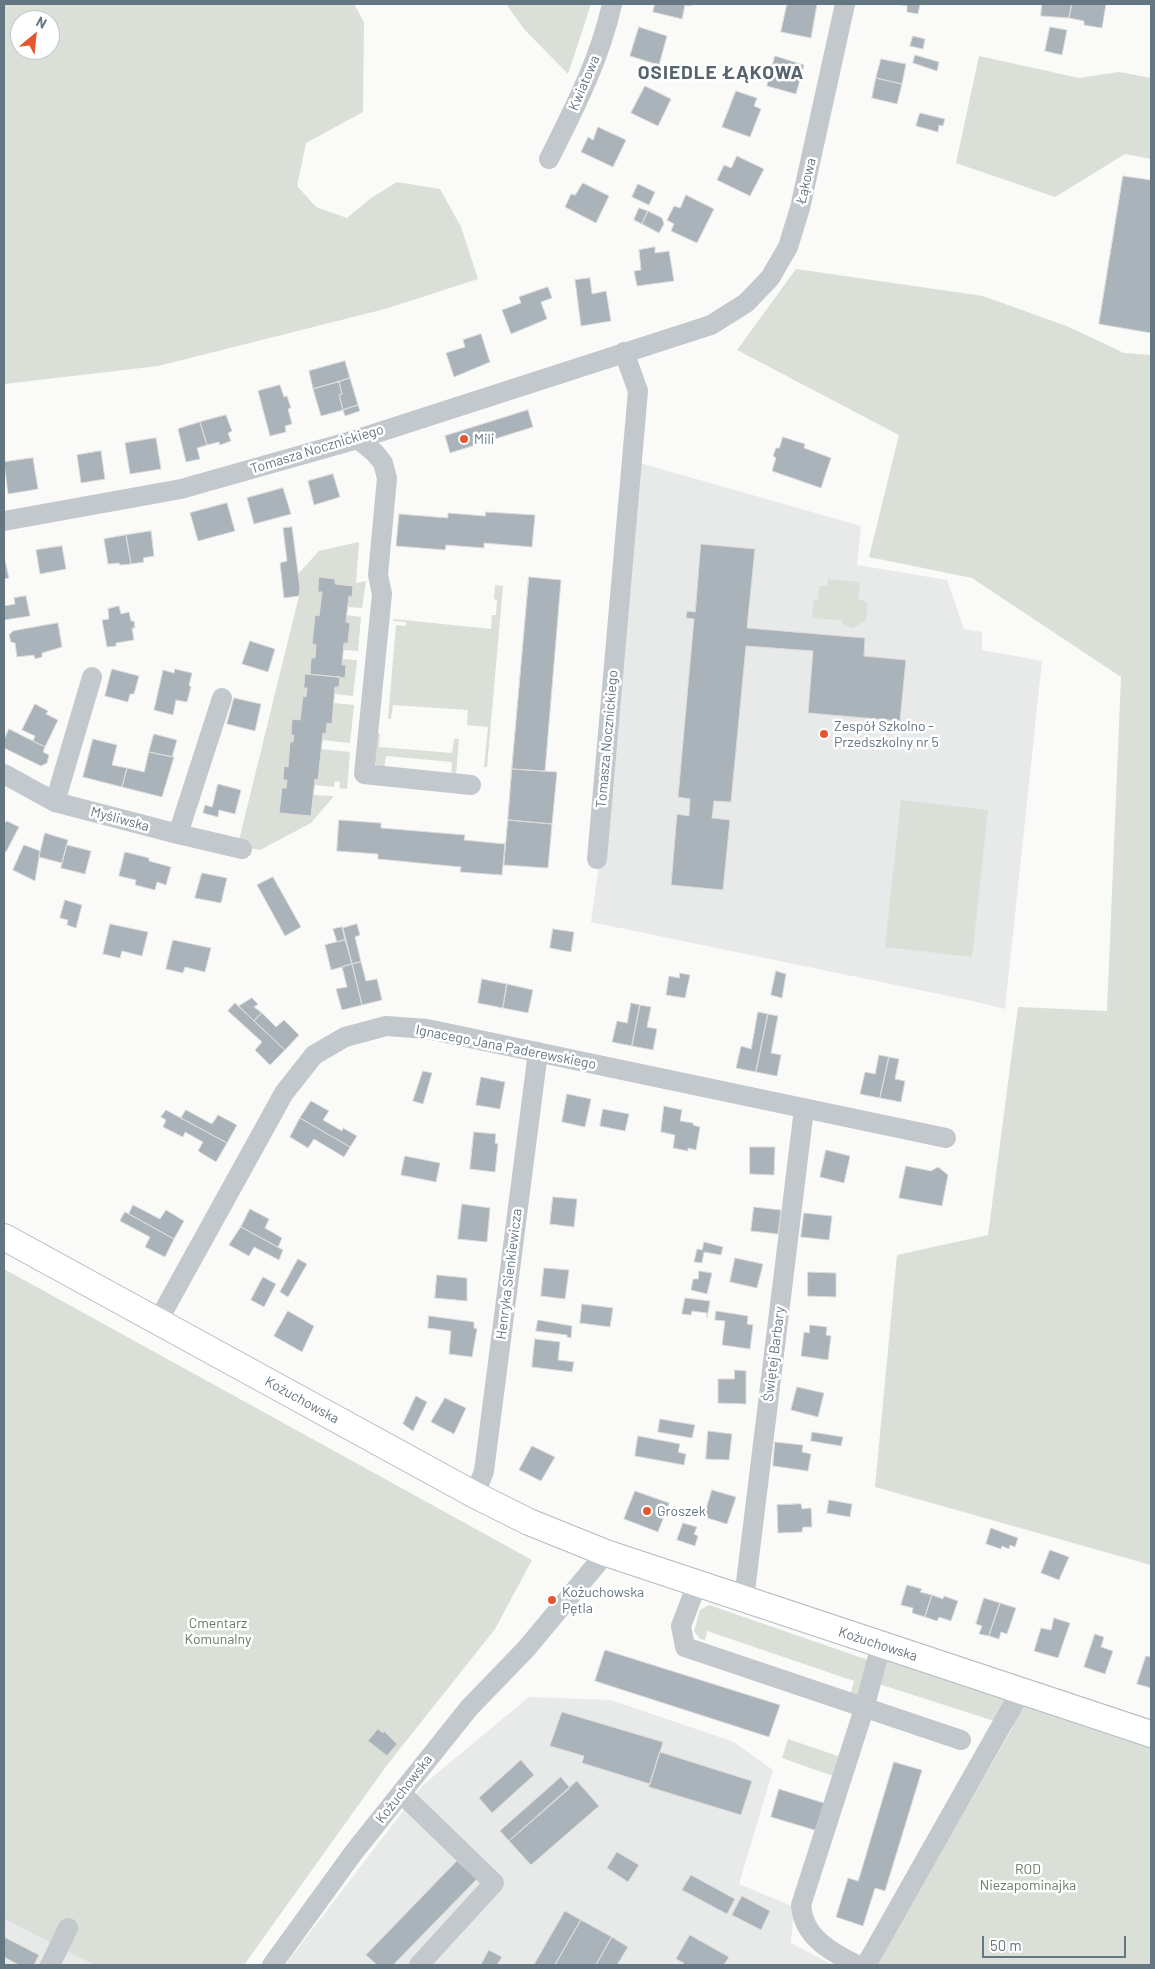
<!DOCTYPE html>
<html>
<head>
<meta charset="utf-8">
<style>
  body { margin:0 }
  #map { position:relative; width:1155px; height:1969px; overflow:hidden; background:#fafaf8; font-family:Barlow,sans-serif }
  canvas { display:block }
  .frame { position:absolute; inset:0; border:5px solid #657683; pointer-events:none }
  .north { position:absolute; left:10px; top:10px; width:50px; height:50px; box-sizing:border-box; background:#fff; border:1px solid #c1c8cd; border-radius:50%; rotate:28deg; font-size:14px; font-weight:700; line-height:20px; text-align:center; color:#657683 }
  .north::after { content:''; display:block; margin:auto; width:18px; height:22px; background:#e4572e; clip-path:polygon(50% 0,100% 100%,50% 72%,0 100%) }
  .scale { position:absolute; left:982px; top:1936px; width:144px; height:22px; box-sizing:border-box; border:2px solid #657683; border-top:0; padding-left:6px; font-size:15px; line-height:18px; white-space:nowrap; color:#657683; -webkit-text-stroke:4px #fff; paint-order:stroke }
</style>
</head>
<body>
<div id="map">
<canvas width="1155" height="1969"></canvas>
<div class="frame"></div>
<div class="north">N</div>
<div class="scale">50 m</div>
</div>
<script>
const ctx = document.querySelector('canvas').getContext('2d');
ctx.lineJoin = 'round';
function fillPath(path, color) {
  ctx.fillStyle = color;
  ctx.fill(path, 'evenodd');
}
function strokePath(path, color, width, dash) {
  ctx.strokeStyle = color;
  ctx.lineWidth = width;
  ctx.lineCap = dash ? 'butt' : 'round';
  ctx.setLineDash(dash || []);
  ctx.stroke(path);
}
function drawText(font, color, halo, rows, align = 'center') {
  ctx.font = font + ' Barlow,sans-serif';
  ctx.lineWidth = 5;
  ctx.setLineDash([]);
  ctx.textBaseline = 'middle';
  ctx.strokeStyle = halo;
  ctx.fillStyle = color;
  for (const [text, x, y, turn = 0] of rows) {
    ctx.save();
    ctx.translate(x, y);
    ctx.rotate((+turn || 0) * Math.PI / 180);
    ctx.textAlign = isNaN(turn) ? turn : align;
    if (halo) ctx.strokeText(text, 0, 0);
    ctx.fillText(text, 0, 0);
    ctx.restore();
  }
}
fillPath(new Path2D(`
  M640 463 861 526 857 565 947 580 964 629 982 632V650L1042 661 1005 1009 968 1000 591 922 607 807Z
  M529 1697 611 1700 734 1742 773 1770 739 1884 794 1907 791 1943 833 1965H285L423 1785Z
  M4 1919 94 1965H4Z`), '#e8e9e9');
fillPath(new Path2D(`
  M4 4H354L364 22 363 112 306 143 297 186 316 207 347 218 371 198 397 182 440 189 461 227 478 279 385 309 158 366 4 384ZM20 20H50V50H20Z
  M506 4H591L568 74 524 29Z
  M979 56 1079 78 1119 72 1151 78V159L1125 154 1055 197 956 163Z
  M796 269 983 296 1069 327 1124 353 1151 355V1565L875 1487 897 1255 988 1235 1018 1007 1107 1011 1121 677 972 578 869 557 899 435 737 350Z
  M359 542 356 583 366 581 362 608 348 607 349 596H352L353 586 335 584V579L319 578 318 592H322L319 616H315L312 644 316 645 315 658 311 659 310 674H305L304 687 307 688 306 697 303 696 300 720H292L291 734 294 735 293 742H290L288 767 284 766 283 779 287 780 286 788H282L279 813 311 816 313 795 334 796 311 823 260 850 243 847 239 840 299 596 300 588 298 574 319 551Z
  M828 579 860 582 858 600 865 601 868 604 866 621 852 628 845 626 841 620 812 618 814 600H818L819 586 827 585Z
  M495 585 503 586 487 767H484L488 727 467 725 468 710 393 705 391 719H388L396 625 406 626V622L393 621 394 619 491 629 492 615H496L497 600 494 599Z
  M347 615 361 617 358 651 344 650V643H348L350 623 346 622Z
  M343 659 357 660 353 696 335 694V687H339L340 677 346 665H342Z
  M334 703 354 705 350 743 322 740 323 733 325 734 327 723H332Z
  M380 733 379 747 452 753 454 739H459L456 775 451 776 452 762 386 756 384 770 374 763 376 734Z
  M321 749 350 752 347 789 339 788 340 782 335 781 334 787 314 785 315 779H318Z
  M901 800 988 810 972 957 885 947Z
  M4 1269 532 1560 495 1629 387 1765 244 1965H94L4 1919Z
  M709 1605 871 1661 862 1697 850 1696 854 1681 707 1631 705 1640 700 1639 694 1631 700 1610Z
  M885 1657 1151 1744V1965H876L1013 1727 879 1684Z
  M788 1739 838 1756 833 1776 782 1758Z`), '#dadfd7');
const building = new Path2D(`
  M655 4H691V6L685 5 682 19 653 12Z
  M787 4H817L811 38 781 32Z
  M895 4H920L918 14 907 12V6Z
  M1042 4H1072L1069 18 1041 16Z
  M1072 4H1106L1102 28 1084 25V21L1069 18Z
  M639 27 667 36 659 65 630 56Z
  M1050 27 1067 30 1062 55 1045 51Z
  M913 36 925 39 923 49 910 46Z
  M915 55 939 62 937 71 913 63Z
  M775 56 804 65 796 94 767 86Z
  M881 59 906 64 902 84 876 78Z
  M876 78 902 84 897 104 872 98Z
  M645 86 671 99 658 126 631 113Z
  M736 91 757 98 754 106 761 109 750 137 722 127Z
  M920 113 945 119 943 126 939 125 938 132 916 126Z
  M598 127 626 140 613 167 581 152 588 137 593 140Z
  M737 156 764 169 750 196 717 180 724 165 731 168Z
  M1123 176 1151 180V333L1099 324Z
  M583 183 609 196 596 223 565 207 571 194 575 195Z
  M638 184 655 192 649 205 632 197Z
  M686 195 714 209 697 243 671 231 674 224 667 220 674 206 680 208Z
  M639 208 648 211 642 224 634 220Z
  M648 211 662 218 664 224 659 233 642 224Z
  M655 247V253L669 251 674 281 637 286 634 271 641 270 639 250Z
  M590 278 592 294 606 291 611 321 581 326 575 280Z
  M548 287 552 298 541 302 547 319 511 334 502 310 521 303 519 297Z
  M481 334 490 362 454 377 446 353 465 347 463 340Z
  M345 361 350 378 313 389 309 371Z
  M350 378 358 405 343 410 339 395 342 394 339 382Z
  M339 382 342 394 339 395 343 410 321 416 313 389Z
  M280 385 284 397 287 396 291 408 288 409 292 424 285 426 286 432 270 436 258 391Z
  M358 405 360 411 345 416 343 410Z
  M528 410 533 427 450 453 445 436Z
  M226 415 232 431 228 433 231 441 220 445 219 442 207 445 200 422Z
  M200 422 207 445 197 448 200 459 186 462 178 429Z
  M783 437 805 444 804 448 831 458 821 488 772 471 776 458 773 456 776 448H779Z
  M156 438 161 469 130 474 125 443Z
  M101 451 105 479 81 483 77 455Z
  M33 458 38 489 8 494 4 462Z
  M333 474 340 497 314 505 308 481Z
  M283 488 291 514 254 524 247 498Z
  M227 503 235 531 198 541 190 513Z
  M486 512 535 515 532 547 484 543V548L446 545 445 550 396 546 399 514 448 518V513L485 516Z
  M292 527 300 588 299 596 284 598 280 563 287 561 283 528Z
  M151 531 154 556 143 558 144 562 131 564 126 535Z
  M126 535 131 564 120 565 119 563 108 564 104 539Z
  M701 544 755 549 747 628 865 638 864 656 906 660 900 721 808 713 813 651 746 646 731 802 714 801 712 818 730 820 723 890 671 885 677 814 689 816 690 799 678 797 694 619 686 618 687 611 695 612Z
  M62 546 66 569 40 574 36 550Z
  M4 556 9 578 4 579Z
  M319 577 335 579V584L353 586 352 597 349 596 347 612 346 622 350 623 348 643H344L342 665H346L345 678 310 674 311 658H315L316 645 312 644 315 615 319 616 322 592H318Z
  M529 577 561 580 545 771 512 769Z
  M26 596 30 616 4 620V606L15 604 14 598Z
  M119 606 121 614 129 612 131 621H134L135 628H132L134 640 116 643V646L107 647 102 620 109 619 108 609Z
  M58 623 62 647 42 653V657L35 659 34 655 17 657 15 643 11 642 9 635 13 631Z
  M250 641 275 649 268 672 242 664Z
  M112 669 139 676 134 694H130L128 702 105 696Z
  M175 669 192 673 189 685 191 687 187 702 176 700 173 715 154 710 163 670 174 673Z
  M305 674 340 677 339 687H335L332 724 327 723 326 734 323 733 318 780 315 779 311 816 279 813 282 788H286L287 780H283L284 766 288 767 290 742H293L294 735H291L292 719 300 720 303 696 306 697 307 688H304Z
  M234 698 261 704 255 731 227 724Z
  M35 704 48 711 46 714 58 720 45 747 33 741 35 736 22 730Z
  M9 729 45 747 43 752 49 755 47 763 41 766 4 748V740Z
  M154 734 177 740 172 757 149 752Z
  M93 739 117 745 112 765 127 768 122 787 83 777Z
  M149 752 174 757 162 797 122 787 127 768 144 772Z
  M512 769 557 772 552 824 508 820Z
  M218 784 241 790 235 814 219 810 218 817 203 813 205 805 212 807Z
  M339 820 381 823V828L465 835 464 840 505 844 502 875 460 872 461 867 378 859V854L337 851Z
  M508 820 552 824 548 868 504 865Z
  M7 821 19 827 6 852 4 851V824Z
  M45 833 68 840 62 863 39 857Z
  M24 845 40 851 35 881 13 870Z
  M67 845 91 851 85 874 61 868Z
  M125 852 149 858V861L171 867 166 885 157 882 155 890 135 885 136 880 119 876Z
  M202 873 227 878 221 903 195 898Z
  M273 877 301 927 285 936 257 885Z
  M65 900 82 905 76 928 67 925 68 920 60 918Z
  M110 924 148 932 142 956 122 951 120 958 103 954Z
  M357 924 360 935 355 937 361 962 352 964 343 928Z
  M342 927 345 940 337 942 333 929Z
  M553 929 574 932 571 952 550 948Z
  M173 940 211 948 205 972 185 967 183 973 166 969Z
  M345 940 352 964 331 970 325 945Z
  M361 962 366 981 377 979 382 1000 362 1005 352 964Z
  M352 964 362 1005 342 1010 336 989 347 987 342 967Z
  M776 971 786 974 782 998 771 995Z
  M680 973 690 975 685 998 666 995 669 976 679 978Z
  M482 979 507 984 503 1008 478 1003Z
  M507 984 533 990 528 1013 503 1008Z
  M252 998 258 1004 254 1007 262 1013 254 1021 239 1006Z
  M235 1003 285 1050 270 1065 255 1050 262 1042 228 1011Z
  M631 1003 640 1005 632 1046 612 1042 617 1021 627 1023Z
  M640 1005 651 1007 647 1027 657 1029 653 1050 632 1046Z
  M758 1012 768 1014 756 1072 736 1068 741 1046 751 1049Z
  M262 1013 276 1027 284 1020 299 1035 285 1050 254 1021Z
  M768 1014 778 1016 771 1053 781 1055 777 1076 756 1072Z
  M879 1055 889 1057 880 1098 860 1094 865 1072 875 1074Z
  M889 1057 899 1059 895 1079 905 1081 901 1102 880 1098Z
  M423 1071 432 1073 423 1104 413 1101Z
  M481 1077 505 1082 500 1109 476 1105Z
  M567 1094 591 1099 585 1127 562 1122Z
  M311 1101 329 1111 323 1120 342 1131 343 1128 357 1136 350 1147 300 1118Z
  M664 1106 682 1110 680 1121 693 1123V1125L700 1127 696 1150 688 1148V1151L673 1148 675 1135 661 1132Z
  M603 1109 629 1114 625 1131 600 1126Z
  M166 1110 227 1143 216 1162 198 1151 203 1142 185 1132 183 1137 163 1127 166 1120 161 1117Z
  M186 1110 212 1124 218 1115 237 1125 227 1143 181 1118Z
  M300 1118 350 1147 344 1157 314 1139 308 1148 290 1137Z
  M474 1132 496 1134 495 1143 498 1144 495 1172 470 1169Z
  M750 1147H775L774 1175 750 1174Z
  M826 1150 850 1156 844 1183 820 1177Z
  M405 1156 440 1163 436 1182 401 1175Z
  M906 1166 931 1171 938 1167 948 1175 942 1206 899 1198Z
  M553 1197 577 1199 574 1227 550 1224Z
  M462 1204 490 1208 487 1242 458 1239Z
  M133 1205 160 1219 166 1210 184 1221 174 1239 129 1214Z
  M754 1207 781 1210 778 1234 751 1231Z
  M250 1209 269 1219 265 1228 282 1238 278 1247 241 1227Z
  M125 1212 174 1239 165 1257 145 1247 150 1237 120 1221Z
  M804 1213 832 1216 829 1240 801 1237Z
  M241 1227 283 1250 279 1260 254 1247 249 1256 229 1245Z
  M704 1242 723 1247 721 1255 704 1252 702 1263 694 1262 697 1249 702 1250Z
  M735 1258 763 1264 757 1288 730 1282Z
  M298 1259 307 1264 288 1297 280 1292Z
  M544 1268 569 1270 565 1299 541 1296Z
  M699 1271 712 1273 707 1294 691 1290 693 1279H698Z
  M808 1272 836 1273V1297L808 1296Z
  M437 1275 467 1278V1301L435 1298Z
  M263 1277 276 1284 264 1307 251 1300Z
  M685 1298 710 1301 707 1318V1313L692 1311 691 1315 682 1314Z
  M582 1304 613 1308 610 1327 580 1323Z
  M288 1311 314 1326 302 1352 274 1336Z
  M716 1311 748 1316 747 1324 753 1325 750 1349 722 1345 725 1321 715 1320Z
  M429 1316 474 1322V1328L477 1329 472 1357 449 1354 451 1331 428 1328Z
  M538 1320 572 1326 571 1338 567 1337V1335L536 1331Z
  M810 1325 827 1327 826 1335 831 1336 828 1360 801 1356 804 1332 809 1333Z
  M535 1339 560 1342 558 1360 574 1362 572 1372 532 1367Z
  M735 1370 746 1371V1404L718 1403V1379H734Z
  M797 1387 824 1393 818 1417 791 1410Z
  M416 1396 427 1402 413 1431 403 1424Z
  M445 1398 466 1408 454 1434 431 1422Z
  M660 1419 695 1425 692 1438 658 1432Z
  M708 1431 732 1434 729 1460 706 1459Z
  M812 1432 843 1437 841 1446 811 1441Z
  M638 1436 680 1444 678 1452 686 1454 684 1465 635 1456Z
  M775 1442 803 1445 802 1452 811 1454 808 1471 773 1466Z
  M532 1446 555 1457 541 1481 519 1470Z
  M712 1490 736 1497 727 1524 704 1517Z
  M635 1491 669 1503 658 1532 624 1519Z
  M829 1500 852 1504 850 1517 827 1513Z
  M801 1504 802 1509 811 1508 812 1527H803L802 1532 778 1533 777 1505Z
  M683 1523 697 1527 694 1534 698 1536 695 1546 677 1540Z
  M991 1528 1018 1538 1015 1547 1010 1545 1009 1549 1002 1546 1001 1549 986 1544Z
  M1050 1550 1069 1557 1059 1580 1041 1573Z
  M907 1585 922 1589 920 1592 932 1595 925 1617 912 1613 913 1608 901 1605Z
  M932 1595 943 1599 944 1596 958 1601 951 1621 939 1617 937 1621 925 1617Z
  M984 1598 1000 1603 989 1636 979 1634 982 1626 976 1624Z
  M1000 1603 1016 1608 1007 1634 1001 1632 999 1639 989 1636Z
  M1054 1618 1070 1623 1058 1658 1034 1651 1041 1628 1051 1630Z
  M1095 1634 1104 1637 1101 1647 1113 1651 1105 1674 1084 1667Z
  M605 1650 780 1705 769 1737 595 1681Z
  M1146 1656 1151 1657V1688L1137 1684Z
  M562 1712 663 1742 650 1784 582 1763 584 1756 550 1746Z
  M378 1729 383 1733 384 1731 397 1744 387 1756 368 1741Z
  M660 1752 752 1781 741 1815 649 1787Z
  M521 1760 534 1775 492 1813 479 1798Z
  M894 1762 922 1770 885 1891 875 1888 863 1926 836 1917 848 1878 858 1881Z
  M561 1777 570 1788 509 1841 500 1831Z
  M577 1781 599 1806 531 1865 509 1841Z
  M779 1789 827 1804 818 1831 771 1817Z
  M617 1852 639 1865 628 1882 607 1868Z
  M457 1861 477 1879 393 1965H377L366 1955Z
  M691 1875 735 1899 727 1914 682 1890Z
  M742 1896 770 1911 761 1930 732 1915Z
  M565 1911 581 1920 555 1965H534Z
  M581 1920 612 1937 596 1965H555Z
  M690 1935 729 1957 724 1965H682L684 1963 676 1959Z
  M4 1937 39 1955 34 1965H19L4 1957Z
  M612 1937 628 1947 617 1965H596Z
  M489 1950 502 1957 497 1965H481Z`);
fillPath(building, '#aab3b9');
strokePath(building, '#dcdcda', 1);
const major = new Path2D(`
  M4 1237 475 1495 529 1522 606 1553 1151 1734`);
strokePath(major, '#b5babe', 28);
strokePath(new Path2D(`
  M549 159C574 109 600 59 612 4
  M358 439 375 453 383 463 387 478 378 575 382 594 364 774 471 785
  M4 521 181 489 358 439 711 325 746 303 770 278 788 247 800 208 845 4
  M4 774 55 802 178 834 242 849
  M55 802 92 677
  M178 834 222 698
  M597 859 638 391 624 352
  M158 1321 284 1093 314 1055 345 1037 386 1026 427 1029 946 1138
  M475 1495 484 1471 538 1052
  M697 1584 681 1626 685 1647 961 1740
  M744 1599 804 1109
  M401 1793 494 1883 419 1965
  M50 1965 68 1928
  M272 1965 354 1852 469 1708 526 1649 606 1553
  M857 1965C831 1952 803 1937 801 1905L864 1709 881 1645
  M866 1965 1021 1691`), '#c3c8cc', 20);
strokePath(major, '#fff', 26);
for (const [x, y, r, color] of [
  [464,439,5,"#e4572e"],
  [824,734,5,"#e4572e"],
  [647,1511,5,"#e4572e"],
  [552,1600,5,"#e4572e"]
]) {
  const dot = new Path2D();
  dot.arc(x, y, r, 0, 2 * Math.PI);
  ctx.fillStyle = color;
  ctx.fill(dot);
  strokePath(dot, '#fff', 2);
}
drawText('14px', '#657683', '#fff', [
  ["Kwiatowa",584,83,-67],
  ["Łąkowa",806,181,-77],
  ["Tomasza Nocznickiego",317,449,-17],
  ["Tomasza Nocznickiego",607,739,-85],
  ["Myśliwska",120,819,15],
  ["Ignacego Jana Paderewskiego",506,1047,11],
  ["Henryka Sienkiewicza",509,1274,-83],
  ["Świętej Barbary",774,1354,-83],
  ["Kożuchowska",302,1400,29],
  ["Kożuchowska",878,1644,18],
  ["Kożuchowska",404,1789,-52]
]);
drawText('14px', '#657683', '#fff', [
  ["Mili",474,439],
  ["Zespół Szkolno -",834,726],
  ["Przedszkolny nr 5",834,742],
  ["Groszek",657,1511],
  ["Kożuchowska",562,1592],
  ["Pętla",562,1608]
], 'left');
drawText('14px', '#687a64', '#fff', [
  ["Cmentarz",218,1623],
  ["Komunalny",218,1639],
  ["ROD",1028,1869],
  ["Niezapominajka",1028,1885]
]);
ctx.letterSpacing = '1px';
drawText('bold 19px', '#57646e', '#fff', [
  ["OSIEDLE ŁĄKOWA",721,73]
]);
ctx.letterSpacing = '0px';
</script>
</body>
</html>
